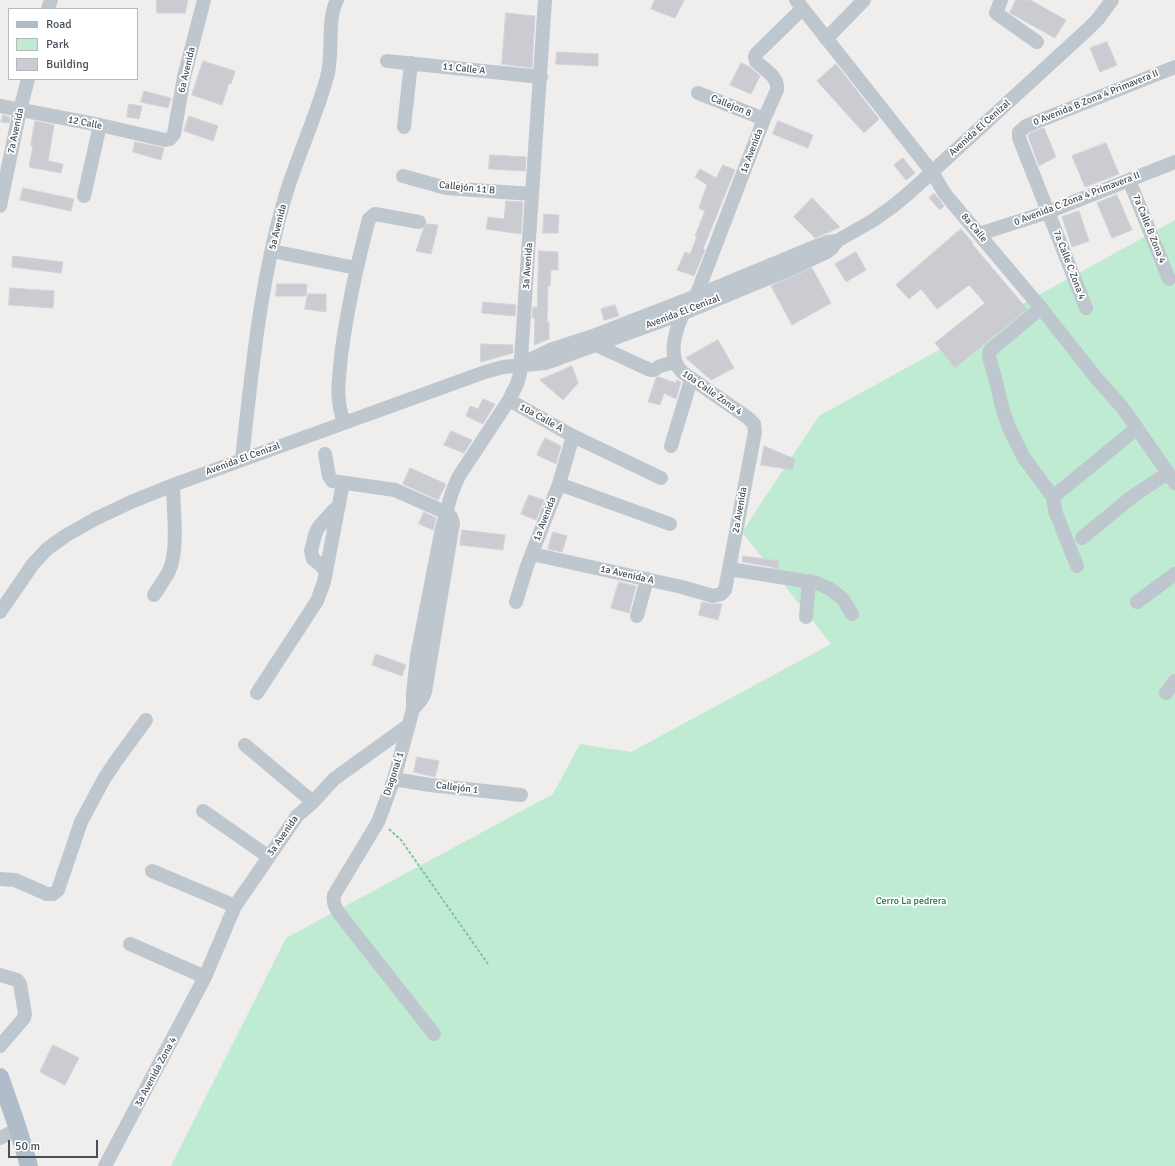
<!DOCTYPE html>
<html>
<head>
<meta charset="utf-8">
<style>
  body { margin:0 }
  #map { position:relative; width:1175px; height:1166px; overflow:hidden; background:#f0eded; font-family:Signika,sans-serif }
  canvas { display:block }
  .legend { position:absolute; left:8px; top:8px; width:130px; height:72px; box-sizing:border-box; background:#fff; border:1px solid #b5b9bd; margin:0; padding:5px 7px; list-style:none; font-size:12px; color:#475059 }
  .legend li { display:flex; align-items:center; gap:8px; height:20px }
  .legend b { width:20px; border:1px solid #b5b9bd }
  .scale { position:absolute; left:8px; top:1140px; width:90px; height:18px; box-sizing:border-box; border:2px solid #475059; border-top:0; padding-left:5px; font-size:12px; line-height:14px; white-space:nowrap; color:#475059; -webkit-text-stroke:3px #fff; paint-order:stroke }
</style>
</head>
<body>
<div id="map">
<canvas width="1175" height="1166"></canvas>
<ul class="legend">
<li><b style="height:5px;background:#afbcca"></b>Road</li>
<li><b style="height:11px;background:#beebd1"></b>Park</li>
<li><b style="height:11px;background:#caccd2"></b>Building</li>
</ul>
<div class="scale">50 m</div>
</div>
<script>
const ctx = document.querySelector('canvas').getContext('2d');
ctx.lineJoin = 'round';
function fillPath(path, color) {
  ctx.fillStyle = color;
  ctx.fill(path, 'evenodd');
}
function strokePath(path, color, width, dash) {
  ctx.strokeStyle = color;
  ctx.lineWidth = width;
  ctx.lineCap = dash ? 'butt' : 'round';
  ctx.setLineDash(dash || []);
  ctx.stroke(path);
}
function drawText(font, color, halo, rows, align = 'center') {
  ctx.font = font + ' Signika,sans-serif';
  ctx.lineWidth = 3.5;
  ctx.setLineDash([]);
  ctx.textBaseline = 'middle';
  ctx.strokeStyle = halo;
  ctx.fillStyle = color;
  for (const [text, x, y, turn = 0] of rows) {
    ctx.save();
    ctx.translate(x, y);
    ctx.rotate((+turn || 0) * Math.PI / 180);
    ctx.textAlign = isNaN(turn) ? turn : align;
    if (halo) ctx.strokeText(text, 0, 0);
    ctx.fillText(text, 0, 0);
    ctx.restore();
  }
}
fillPath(new Path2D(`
  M1175 220V1166H171L286 938 553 794 580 744 631 752 831 644 742 532 819 416Z`), '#beebd1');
const building = new Path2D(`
  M157 0H188L185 13H157Z
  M655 0H684L675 18 651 9Z
  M1016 0H1030L1066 20 1055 38 1010 13Z
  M506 13 535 16 532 68 502 64Z
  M1107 42 1117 65 1100 72 1090 48Z
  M557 52 598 54V66L556 64Z
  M203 61 235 71 231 84 229 83 222 105 192 95Z
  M741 63 750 67 760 76 751 94 730 85Z
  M836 64 879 119 864 133 817 81Z
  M144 91 171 98 168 108 141 102Z
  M129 104 142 106 139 119 127 117Z
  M3 115 10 117 9 123 1 122Z
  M189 116 218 126 213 141 184 131Z
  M35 121 54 125 48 161 63 164 61 173 29 167 33 146H31Z
  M778 121 813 135 808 148 773 134Z
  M1044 128 1056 157 1039 166 1028 136 1030 133Z
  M135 142 164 148 161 160 133 152Z
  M1106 143 1119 174 1085 187 1072 156Z
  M490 155 526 157 525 171 489 169Z
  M903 158 915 173 906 180 894 165Z
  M723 165 735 170 703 249 705 250 694 276 677 270 685 252 690 254 697 237 695 236 705 211 699 208 707 185 695 177 700 169 716 178Z
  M23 188 74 199 71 211 20 200Z
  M934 193 944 206 940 210 929 198Z
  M1117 195 1132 230 1112 238 1097 203Z
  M812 198 840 227 827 233 815 238 794 217Z
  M506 201 523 202 521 234 486 229 488 217 504 219Z
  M1079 211 1089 241 1072 247 1062 217Z
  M544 214 559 215 558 233H543Z
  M427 224 438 225 431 254 416 251 423 230Z
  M961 229 973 243 972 244 1027 309 955 368 935 343 985 303 969 285 937 309 921 289 909 299 896 285Z
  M539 251 558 252V270H551L550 286H548L547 322H549V339L534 345 535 318H532L533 307H537Z
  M856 252 866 270 846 282 835 264Z
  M13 256 63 262 61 273 12 267Z
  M812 268 831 303 792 325 771 286Z
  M277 284H307L306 296H276Z
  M10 288 54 291 53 308 9 305Z
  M308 294H326V312L305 309Z
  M483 302 516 305 515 316 482 313Z
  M615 305 619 316 604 320 601 309Z
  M718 340 734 368 711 380 686 358Z
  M481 344 513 345V353L481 362Z
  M572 366 578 383 563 400 540 380Z
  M659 377 676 383 677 380 681 382 676 399 664 393 660 405 648 402 656 378Z
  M483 399 495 404 483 424 466 416 470 406 478 409Z
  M451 431 472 440 464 453 444 445Z
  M545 438 561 446 556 464 537 455Z
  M764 446 795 459 793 470 761 465Z
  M410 468 446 484 438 500 403 484Z
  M529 495 544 500 536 520 521 514Z
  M424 512 436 518 433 530 419 524Z
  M462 530 505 535 503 550 460 545Z
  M553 532 567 536 562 552 548 549Z
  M743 556 779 561 778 568 743 562Z
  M619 582 636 586 629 613 611 608Z
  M702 602 711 604H722L718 620 699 615Z
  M376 654 406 665 402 676 372 665Z
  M417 757 439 761 435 777 414 772Z
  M53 1045 79 1058 65 1085 40 1072Z`);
fillPath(building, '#caccd2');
strokePath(building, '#d2d3d8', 1);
strokePath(new Path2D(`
  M389 829 401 840 488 964`), '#79c6a3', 2, [3, 2]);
strokePath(new Path2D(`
  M796 0 932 172 945 194 1041 308 1097 379 1122 407 1175 483
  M1001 0 996 13 1037 42
  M48 9 51 0
  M826 39 864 0
  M387 61 541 77
  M698 93 764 119
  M0 106 100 125 165 140 170 139 174 134 184 77 204 0
  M404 127 411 63
  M403 176 446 188 532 194
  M1129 180 1169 279
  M84 196 100 125
  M0 206 20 110 28 79
  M979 234 1048 212 1175 162
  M272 251 356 268
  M1041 308 993 348 990 350 989 357 995 377 1002 407 1009 428 1024 458 1053 497 1055 511 1077 566
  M1086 308 1019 138V132L1026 126 1175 67
  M595 341 596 345 650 370H654L660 366 675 362
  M527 361 550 350 593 336 696 296 819 245 827 242 837 241 872 221 892 207 909 193 1087 30 1098 19 1112 0
  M509 400 573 436 661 478
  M344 422C335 399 339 380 341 356 347 310 357 264 369 219L375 214 419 222
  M671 446 691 380
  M325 454 329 476 332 481 395 490 447 513 451 517 453 523 425 692 421 700 413 709
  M242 459C252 370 260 281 286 194 298 155 316 117 327 77 334 54 326 21 337 0
  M559 484 670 524
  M1053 497 1137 428
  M1082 538 1133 496 1168 473
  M532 554 682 587 713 596 721 594 725 590 755 432 754 424 748 418 682 372C667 357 675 331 683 314 686 308 692 302 696 296L764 119 777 90C779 76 764 70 756 61L755 57 756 54 802 9
  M730 569 817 583 830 589 843 599 852 614
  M326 573 322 566 313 559 311 551 315 535 318 528 333 511 339 506
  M154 595C159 587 165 579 169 571 179 551 173 508 173 485
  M516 602 527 566 559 484 573 436
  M1137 602 1175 574
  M0 612 33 564 47 549 65 536 95 519 131 502 173 485 485 372 503 367 545 363 557 359 684 313 793 268 827 252 832 248 837 241
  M637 616 647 579
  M806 617 809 581
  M257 693 317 601 324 582 343 483
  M1166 693 1175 681
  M245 745 313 802
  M394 779 430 785 521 795
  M203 811 269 857
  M152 871 235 906
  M0 879 15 880 47 894H53L58 890 81 822 104 779 116 761 146 720
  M130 944 205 977
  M0 975 17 980 20 984 25 1014 24 1018 0 1046
  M434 1034 345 921C339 913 332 906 334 895L378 822 394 779 413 709V694L417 656 442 528C448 509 449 495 459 476L509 400 517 384 520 374 545 0
  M0 1138 18 1129
  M105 1166 205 977 235 906 297 816 313 802 334 779 409 725`), '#bfc7ce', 14);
strokePath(new Path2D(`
  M0 1077 18 1129 29 1166`), '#afbcca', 18);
drawText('10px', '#475059', '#fff', [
  ["11 Calle A",464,69,6],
  ["6a Avenida",187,70,-77],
  ["0 Avenida B Zona 4 Primavera II",1096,98,-22],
  ["Callejon 8",731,106,22],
  ["12 Calle",85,123,11],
  ["Avenida El Cenizal",980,128,-42],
  ["7a Avenida",16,131,-78],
  ["1a Avenida",752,151,-69],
  ["Callejón 11 B",467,188,6],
  ["0 Avenida C Zona 4 Primavera II",1077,199,-21],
  ["5a Avenida",278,227,-76],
  ["8a Calle",974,228,50],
  ["7a Calle B Zona 4",1149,229,68],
  ["7a Calle C Zona 4",1069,265,69],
  ["3a Avenida",528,266,-86],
  ["Avenida El Cenizal",683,312,-21],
  ["10a Calle Zona 4",712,393,35],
  ["10a Calle A",541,418,29],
  ["Avenida El Cenizal",243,459,-20],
  ["2a Avenida",740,510,-80],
  ["1a Avenida",545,519,-69],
  ["1a Avenida A",627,575,13],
  ["Diagonal 1",394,774,-72],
  ["Callejón 1",457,788,7],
  ["3a Avenida",283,836,-55],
  ["3a Avenida Zona 4",156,1072,-62]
]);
drawText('10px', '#1e754d', '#fff', [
  ["Cerro La pedrera",911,901]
]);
</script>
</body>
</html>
